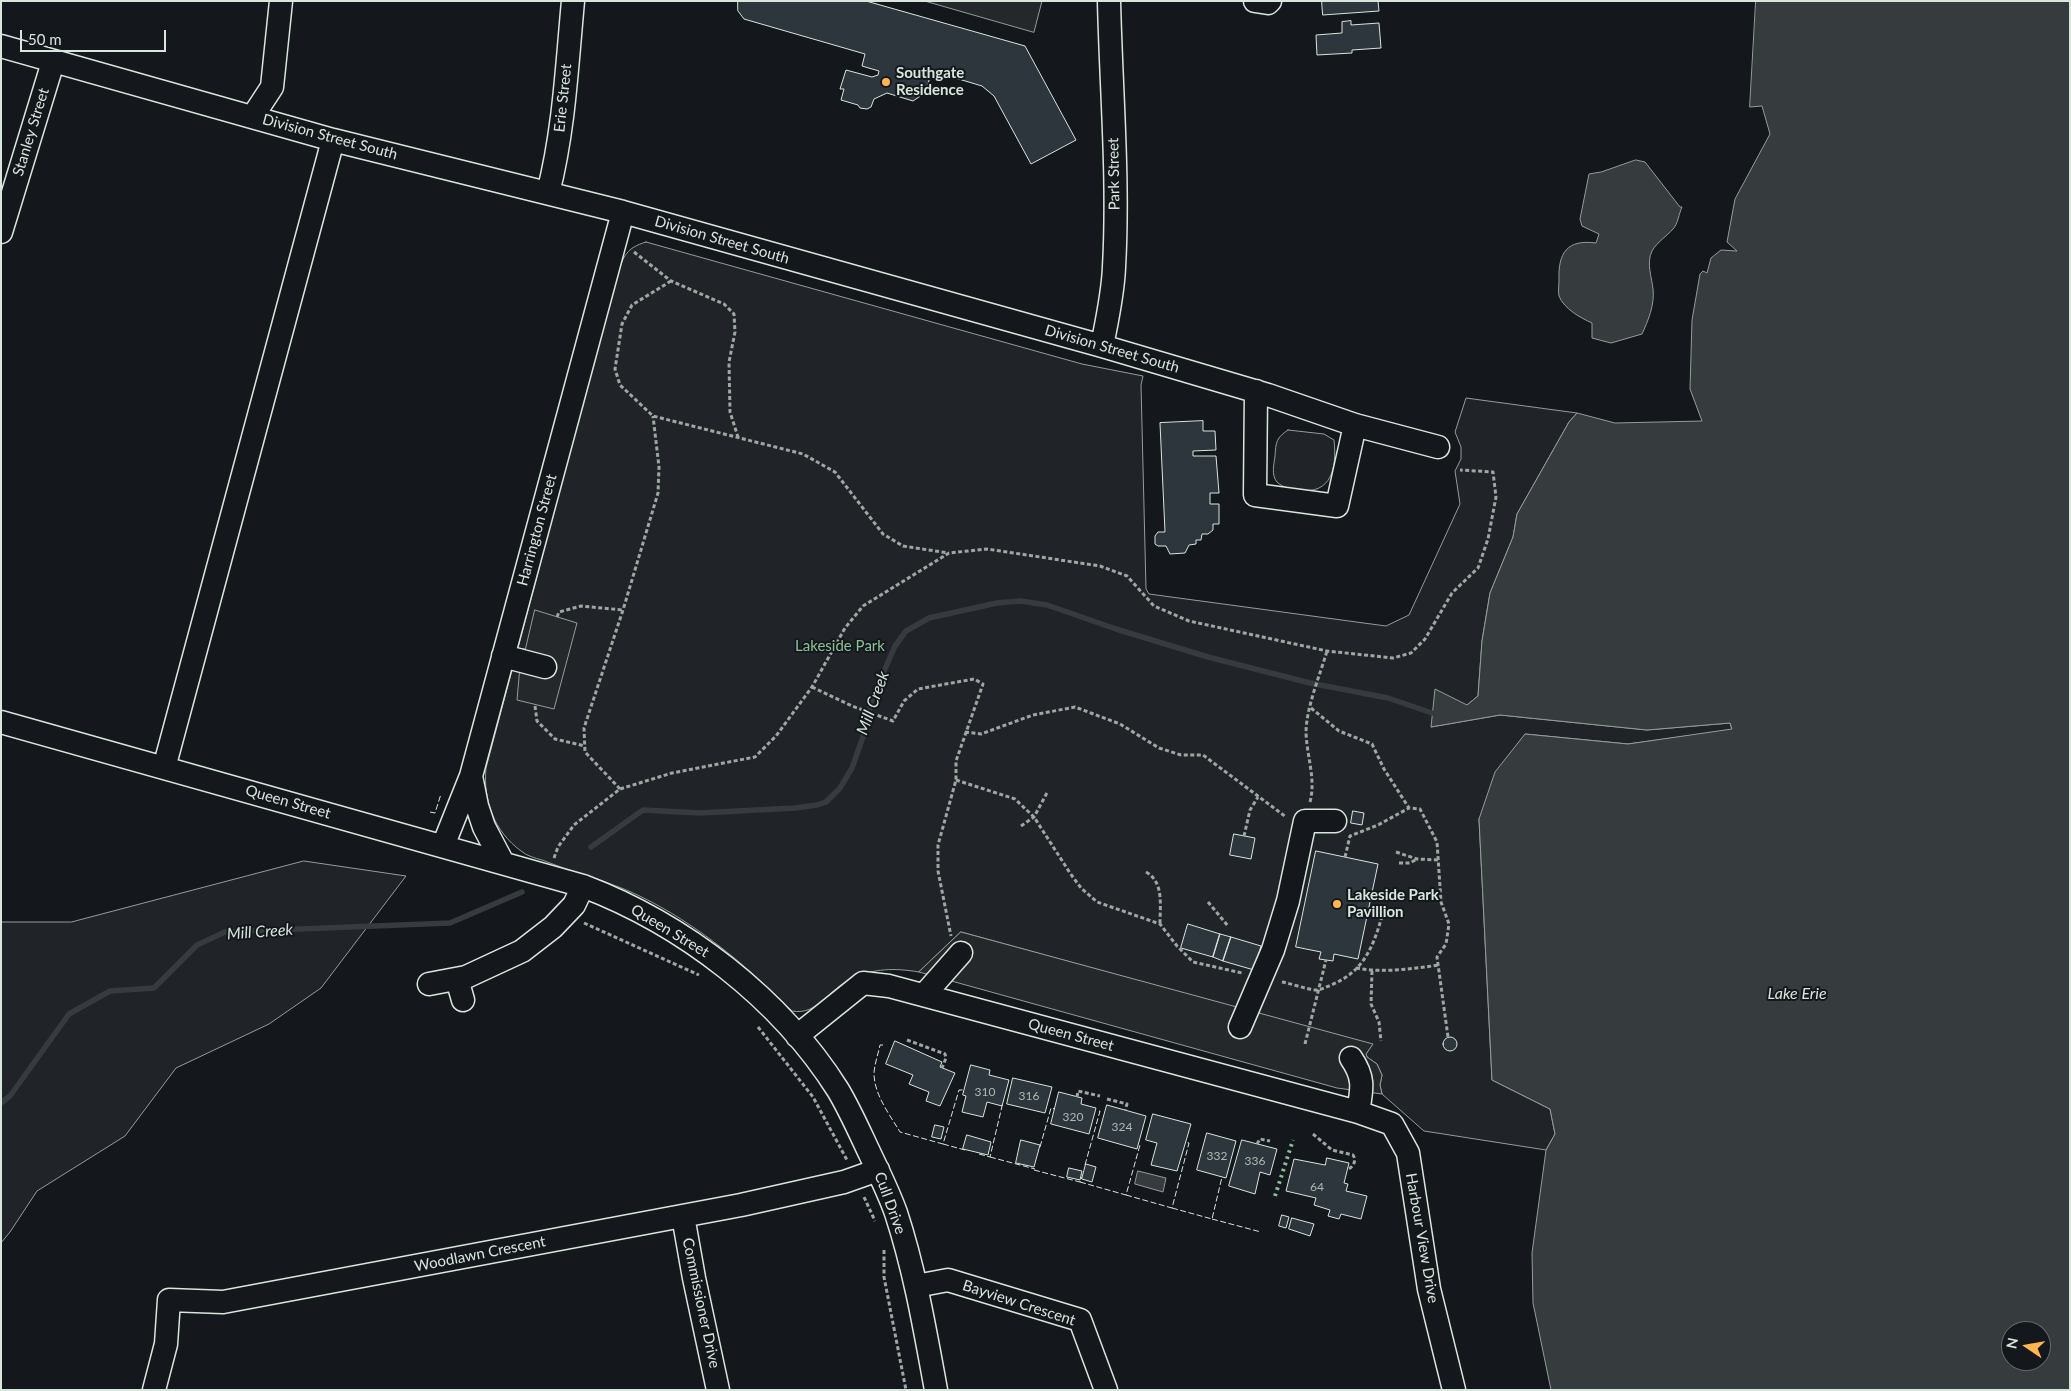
<!DOCTYPE html>
<html>
<head>
<meta charset="utf-8">
<style>
  body { margin:0 }
  #map { position:relative; width:2071px; height:1391px; overflow:hidden; background:#14181c; font-family:Lato,sans-serif }
  canvas { display:block }
  .frame { position:absolute; inset:0; border:2px solid #d8e6dc; pointer-events:none }
  .north { position:absolute; left:2001px; top:1321px; width:50px; height:50px; box-sizing:border-box; background:#14181c; border:1px solid #626a69; border-radius:50%; rotate:282deg; font-size:14px; font-weight:700; line-height:20px; text-align:center; color:#d8e6dc }
  .north::after { content:''; display:block; margin:auto; width:18px; height:22px; background:#ffb74d; clip-path:polygon(50% 0,100% 100%,50% 72%,0 100%) }
  .scale { position:absolute; left:20px; top:30px; width:146px; height:22px; box-sizing:border-box; border:2px solid #d8e6dc; border-top:0; padding-left:6px; font-size:15px; line-height:18px; white-space:nowrap; color:#d8e6dc; -webkit-text-stroke:4px #14181c; paint-order:stroke }
</style>
</head>
<body>
<div id="map">
<canvas width="2071" height="1391"></canvas>
<div class="frame"></div>
<div class="north">N</div>
<div class="scale">50 m</div>
</div>
<script>
const ctx = document.querySelector('canvas').getContext('2d');
ctx.lineJoin = 'round';
function fillPath(path, color) {
  ctx.fillStyle = color;
  ctx.fill(path, 'evenodd');
}
function strokePath(path, color, width, dash) {
  ctx.strokeStyle = color;
  ctx.lineWidth = width;
  ctx.lineCap = dash ? 'butt' : 'round';
  ctx.setLineDash(dash || []);
  ctx.stroke(path);
}
function drawText(font, color, halo, rows, align = 'center') {
  ctx.font = font + ' Lato,sans-serif';
  ctx.lineWidth = 4;
  ctx.setLineDash([]);
  ctx.textBaseline = 'middle';
  ctx.strokeStyle = halo;
  ctx.fillStyle = color;
  for (const [text, x, y, turn = 0] of rows) {
    ctx.save();
    ctx.translate(x, y);
    ctx.rotate((+turn || 0) * Math.PI / 180);
    ctx.textAlign = isNaN(turn) ? turn : align;
    if (halo) ctx.strokeText(text, 0, 0);
    ctx.fillText(text, 0, 0);
    ctx.restore();
  }
}
const green = new Path2D(`
  M646 242 1082 364 1143 376 1141 385 1146 589 1149 594 1386 626 1409 615 1460 504 1455 471 1461 459V447L1455 432 1466 398 1577 413 1569 422 1517 514 1513 537 1490 593 1482 641 1478 696 1467 705 1431 727 1500 715 1647 730 1730 723 1732 730 1628 744 1525 734 1479 819 1492 1080 1550 1109 1555 1134 1546 1150 1424 1131 1382 1094 1380 1085 1382 1075 1377 1064 1367 1057 1366 1054 1372 1045 961 932 919 972C895 968 874 968 851 979 830 988 818 1016 792 1011 743 962 688 916 624 889 597 878 569 871 542 860 535 858 527 856 521 851 494 831 483 801 486 768L617 274C624 256 626 248 646 242Z
  M1288 430 1324 434 1334 440C1337 467 1332 495 1299 490 1291 489 1283 488 1277 482 1271 475 1274 464 1275 456 1276 442 1276 438 1288 430Z
  M304 861 406 876 321 988 269 1024 176 1068 125 1136 37 1191 10 1232 1 1243V922H71Z`);
fillPath(green, '#202428');
strokePath(green, '#939e99', 1);
const parking = new Path2D(`
  M925 1H1042L1034 32Z
  M535 610 577 623 554 709 517 700 520 666 514 664 518 648 525 649Z
  M961 932 1373 1044 1366 1054 1367 1057 1377 1064 1382 1075 1380 1085 1382 1094 1337 1088 919 972Z`);
fillPath(parking, '#24282b');
strokePath(parking, '#939e99', 1);
const water = new Path2D(`
  M1756 1H2070V1390H1551L1533 1303 1532 1253 1546 1150 1555 1134 1550 1109 1492 1080 1479 819 1495 772 1525 734 1628 744 1732 729 1730 723 1647 730 1500 715 1431 727 1435 689 1467 705 1478 696 1482 641 1490 593 1513 537 1517 514 1569 422 1577 413 1615 423 1702 421 1690 389 1692 320 1700 274 1703 271 1707 273 1711 258 1721 250 1737 251 1727 242 1735 199 1770 134 1762 106 1750 107ZM2011 1331H2041V1361H2011Z
  M1636 160 1645 162 1680 207H1682C1679 213 1678 224 1673 229 1667 236 1657 242 1652 251 1646 263 1652 278 1653 289 1655 304 1648 321 1642 334L1611 343 1592 338V323C1581 318 1564 309 1559 296 1558 291 1559 285 1559 280 1558 253 1567 239 1596 243L1599 234 1582 226 1580 219 1589 174 1601 172Z
  M1138 1171 1166 1178 1163 1192 1135 1184Z`);
fillPath(water, '#363b3e');
strokePath(water, '#939e99', 1);
strokePath(new Path2D(`
  M591 847 643 810 700 813 795 808 817 805 826 802 840 788 852 768 865 731 872 699 895 646 906 631 929 618 997 603 1020 601 1047 605 1116 629 1208 657 1310 683 1388 698 1432 713
  M1 1103 10 1096 69 1014 110 991 154 988 197 945 225 932 450 923 522 892`), '#363b3e', 5.5);
const building = new Path2D(`
  M738 1H866L1025 46 1076 140 1031 164 994 96 982 86 932 71 925 93 913 101 887 93 874 99 871 107 867 109 860 108 858 105 841 100 844 89H840L846 70 872 77 878 75 879 71 862 66 865 54 744 19 738 11Z
  M1322 1H1378L1379 11 1323 15Z
  M1351 21V25L1379 23 1381 48 1352 50V53L1317 55 1316 35 1342 33V22Z
  M1203 421V431H1215L1216 450 1193 451V456H1216L1219 493H1210V504H1219V524H1213V530L1208 534H1202L1201 540H1196V544L1189 545 1185 553 1170 554 1166 546H1158L1155 544V536L1158 532H1165L1160 423Z
  M1353 811 1364 813 1362 825 1351 823Z
  M1234 834 1255 838 1251 859 1230 855Z
  M1316 851 1378 864 1358 959 1334 954 1333 961 1319 959 1321 952 1296 947Z
  M1188 924 1220 934 1213 957 1181 948Z
  M1220 934 1231 937 1223 961 1213 957Z
  M1231 937 1261 946 1254 970 1223 961Z
  M1443 1044a7 7 0 1 1 14 0a7 7 0 1 1-14 0Z
  M895 1041 942 1062 940 1067 955 1073 940 1106 926 1101 929 1092 909 1084 913 1075 886 1064Z
  M971 1065 990 1070 989 1075 1009 1080 1002 1106 987 1102 983 1117 962 1112 966 1096 963 1095Z
  M1013 1078 1052 1087 1045 1113 1007 1104Z
  M1059 1092 1082 1098 1081 1104 1096 1108 1089 1134 1051 1124Z
  M1107 1105 1146 1116 1137 1149 1098 1138Z
  M1153 1114 1191 1124 1177 1171 1151 1165 1157 1143 1146 1140Z
  M935 1125 944 1127 941 1139 932 1137Z
  M1207 1133 1236 1141 1226 1178 1197 1170Z
  M967 1135 991 1142 988 1155 963 1149Z
  M1021 1140 1040 1145 1034 1167 1016 1163Z
  M1242 1140 1277 1149 1270 1175 1260 1172 1255 1194 1229 1186Z
  M1327 1158 1349 1163 1344 1183 1348 1184 1346 1191 1367 1196 1361 1219 1341 1214 1339 1219 1328 1216 1330 1210 1314 1205 1316 1198 1286 1191 1294 1159 1325 1165Z
  M1086 1164 1096 1167 1092 1182 1082 1179Z
  M1069 1168 1082 1171 1080 1180 1067 1177Z
  M1282 1215 1289 1217 1286 1228 1279 1226Z
  M1292 1218 1314 1224 1310 1236 1289 1229Z`);
fillPath(building, '#2c363c');
strokePath(building, '#d8e6dc', 1);
const minor = new Path2D(`
  M1255 1 1268 3 1270 1
  M1 46 333 140 623 212 1102 346 1268 395 1355 425 1438 447
  M253 116 272 87 281 1
  M548 193C564 131 567 65 573 1
  M1 232 53 62
  M1102 346C1107 320 1113 294 1114 267 1119 179 1111 89 1109 1
  M1256 391 1255 495 1337 506 1355 425
  M503 656 545 667
  M1 722 583 886C683 924 780 998 838 1090 850 1110 860 1133 870 1154 879 1173 889 1193 896 1213 915 1271 925 1330 936 1390
  M164 768 333 140
  M471 776 477 806 484 827 503 863
  M443 846 471 776 623 212
  M457 979 463 1000
  M429 984 466 977 522 951 553 927 574 905 583 886
  M924 995 961 953
  M1240 1027 1273 950 1288 901 1305 821H1335
  M797 1036 863 983 889 986 1358 1112 1392 1124 1408 1153 1429 1289 1454 1390
  M1351 1058C1365 1078 1362 1089 1358 1112
  M683 1216 694 1278 718 1390
  M916 1286 948 1280 1080 1320 1106 1390
  M154 1390 166 1344 169 1300 223 1302 741 1205 844 1182 878 1170`);
strokePath(minor, '#d8e6dc', 25);
strokePath(new Path2D(`
  M634 252 671 281 724 304 734 314 735 332 729 362 730 412 738 437
  M671 281 632 305 622 324 615 369 620 385 653 416 803 454 835 472 883 534 903 546 948 553
  M557 617 559 612 581 606 623 610
  M812 687 852 706 893 721 904 701 918 689 974 679 983 684 956 761V780L938 845V871L951 936
  M535 706 537 721 555 739 585 746
  M1311 708 1339 731 1372 744 1384 769 1409 808 1420 809 1437 842 1441 902 1449 924 1446 944 1437 957 1448 1037
  M965 732 981 734 1033 715 1075 707 1120 724 1159 748 1181 755H1203L1286 817
  M956 780 1015 799 1034 817 1070 873 1081 888 1097 902 1160 924 1177 946 1193 962 1242 973
  M620 789 585 752 584 728 623 610 658 493 659 467 653 416
  M1310 802C1316 779 1307 757 1306 733 1306 708 1320 675 1327 651
  M1021 826 1034 817 1048 791
  M1244 836 1250 810 1258 797
  M1396 852 1417 859 1439 860
  M1345 857 1350 836 1378 825 1409 808
  M554 858 558 847 574 825 620 789 672 773 755 757 776 736 812 687 845 628 863 606 949 553 987 549 1100 566 1127 576 1154 606 1189 621 1327 651 1393 658 1411 653 1425 639 1452 593 1478 568 1488 539 1496 497 1493 472 1460 470
  M1399 863H1410L1417 859
  M1146 872C1164 882 1160 905 1160 924
  M1208 902 1228 926
  M584 923 699 975
  M1356 968C1384 973 1411 969 1439 965
  M1372 971 1371 1004 1379 1022 1381 1041
  M1282 982C1293 984 1305 989 1316 990 1321 990 1326 987 1331 985 1363 972 1373 948 1382 916
  M758 1027 813 1097 847 1160
  M907 1040 945 1054 946 1058 942 1068
  M1305 1044 1326 960
  M1077 1097 1078 1091 1100 1096
  M1107 1099 1127 1104 1125 1110
  M1313 1134 1332 1150 1353 1155C1357 1161 1353 1167 1347 1170
  M1257 1144 1260 1139 1270 1141
  M864 1197 875 1221
  M884 1250V1277L906 1390`), '#9da8a2', 3, [4, 2.5]);
strokePath(minor, '#14181c', 22);
strokePath(new Path2D(`
  M1275 1196 1293 1140`), '#8ac095', 4, [2.5, 4]);
strokePath(new Path2D(`
  M430 812 435 813 441 794
  M883 1045H880C878 1055 874 1065 874 1075 875 1096 890 1115 900 1132L943 1144 959 1090H963
  M943 1144 965 1150
  M1040 1147 1051 1108 1055 1109
  M979 1154 990 1157 1003 1102
  M990 1157 1035 1169
  M1085 1165 1100 1111H1099
  M1034 1170 1080 1182 1082 1177
  M1080 1182 1126 1195 1140 1145 1138 1144
  M1126 1195 1172 1208 1189 1143 1185 1142
  M1172 1208 1212 1219 1222 1177
  M1212 1219 1261 1232`), '#d8e6dc', 1, [6, 2.5]);
for (const [x, y, r, color] of [
  [886,82,5,"#ffb74d"],
  [1337,904,5,"#ffb74d"]
]) {
  const dot = new Path2D();
  dot.arc(x, y, r, 0, 2 * Math.PI);
  ctx.fillStyle = color;
  ctx.fill(dot);
  strokePath(dot, '#14181c', 2);
}
drawText('12px', '#adbab4', null, [
  ["310",985,1092],
  ["316",1029,1096],
  ["320",1073,1117],
  ["324",1122,1127],
  ["332",1217,1156],
  ["336",1255,1161],
  ["64",1317,1187]
]);
drawText('bold 15px', '#d8e6dc', '#14181c', [
  ["Southgate",896,73],
  ["Residence",896,90],
  ["Lakeside Park",1347,895],
  ["Pavillion",1347,912]
], 'left');
drawText('15px', '#d8e6dc', '#14181c', [
  ["Erie Street",563,98,-84],
  ["Stanley Street",31,132,-73],
  ["Division Street South",330,137,15],
  ["Park Street",1114,174,-91],
  ["Division Street South",722,240,16],
  ["Division Street South",1112,349,16],
  ["Harrington Street",537,530,-75],
  ["Queen Street",288,802,16],
  ["Queen Street",670,931,31],
  ["Queen Street",1071,1035,15],
  ["Cull Drive",890,1203,70],
  ["Harbour View Drive",1422,1238,80],
  ["Woodlawn Crescent",480,1254,-11],
  ["Commissioner Drive",701,1303,78],
  ["Bayview Crescent",1019,1303,18]
]);
drawText('15px', '#8ac095', '#14181c', [
  ["Lakeside Park",840,646]
]);
drawText('italic 16px', '#d8e6dc', '#14181c', [
  ["Mill Creek",873,703,-70],
  ["Mill Creek",260,932,-4],
  ["Lake Erie",1797,994]
]);
</script>
</body>
</html>
